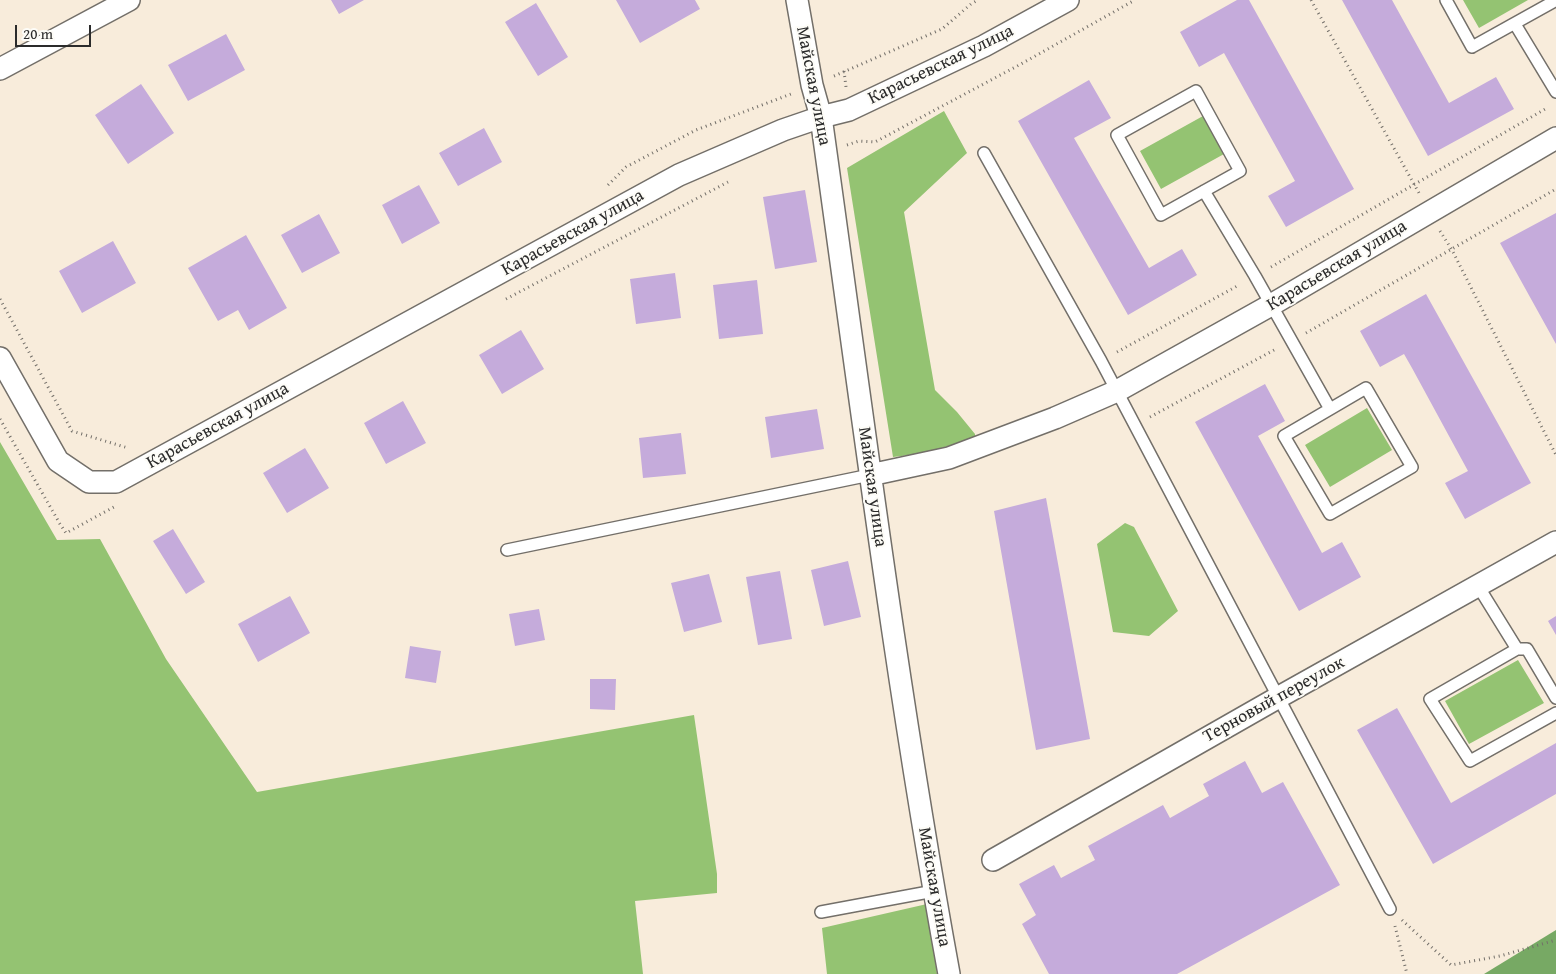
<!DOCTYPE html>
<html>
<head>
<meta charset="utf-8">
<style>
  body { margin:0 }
  #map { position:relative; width:1556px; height:974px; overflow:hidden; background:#f8ecdb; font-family:"Gentium Book Plus",serif }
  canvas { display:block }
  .scale { position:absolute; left:15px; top:25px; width:76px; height:22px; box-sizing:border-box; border:2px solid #2b2b2b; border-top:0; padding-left:6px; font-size:15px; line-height:18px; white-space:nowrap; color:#2b2b2b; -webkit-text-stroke:4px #fdfcf7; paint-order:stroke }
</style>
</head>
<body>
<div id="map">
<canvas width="1556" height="974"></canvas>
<div class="scale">20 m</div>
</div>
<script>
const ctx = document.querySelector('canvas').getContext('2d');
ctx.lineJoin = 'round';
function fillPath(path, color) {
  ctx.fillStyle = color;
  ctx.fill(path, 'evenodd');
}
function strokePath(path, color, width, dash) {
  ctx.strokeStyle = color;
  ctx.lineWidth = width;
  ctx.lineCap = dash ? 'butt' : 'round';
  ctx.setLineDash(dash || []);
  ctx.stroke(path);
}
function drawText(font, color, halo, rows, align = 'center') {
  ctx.font = font + ' "Gentium Book Plus",serif';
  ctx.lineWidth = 4;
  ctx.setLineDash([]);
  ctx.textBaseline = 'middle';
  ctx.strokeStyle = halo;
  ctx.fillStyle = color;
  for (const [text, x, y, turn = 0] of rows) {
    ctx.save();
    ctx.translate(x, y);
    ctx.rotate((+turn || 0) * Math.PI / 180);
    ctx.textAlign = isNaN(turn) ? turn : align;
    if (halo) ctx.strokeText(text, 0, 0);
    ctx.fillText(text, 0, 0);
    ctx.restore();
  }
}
fillPath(new Path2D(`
  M1463 0H1528L1479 28Z
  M944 111 967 153 904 212 935 390 957 412 975 434V437C949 447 921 454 893 457L847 168Z
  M1203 116 1224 154 1161 189 1140 151Z
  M1367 408 1392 450 1330 487 1305 445Z
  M0 442 57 540 100 539 166 659 257 792 694 715 717 874V893L635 901 643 974H0Z
  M1125 523 1134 527 1178 611 1149 636 1113 632 1097 544Z
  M1518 660 1544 703 1469 744 1445 701Z
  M927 904 937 974H827L822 928Z`), '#94c372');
fillPath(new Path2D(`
  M1556 930V974H1484Z`), '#77a964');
fillPath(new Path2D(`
  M331 0H364L339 14Z
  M616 0H695L700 9 640 43Z
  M1237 0H1249L1354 189 1286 227 1268 196 1295 181 1224 53 1199 67 1180 32Z
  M1342 0H1392L1449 103 1496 77 1514 109 1428 156Z
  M536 3 568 57 538 76 505 22Z
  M226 34 245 70 188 101 168 65Z
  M1089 80 1111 118 1074 138 1149 268 1182 249 1197 275 1128 315 1018 121Z
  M141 84 174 133 128 164 95 115Z
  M484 128 502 162 458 186 439 153Z
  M419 185 440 223 402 244 382 205Z
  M805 190 817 262 775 269 763 197Z
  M1556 213V344L1500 243Z
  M319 214 340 253 302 273 281 235Z
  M246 235 287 308 249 330 238 310 218 321 188 268Z
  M113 241 136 283 82 313 59 271Z
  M675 273 681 318 636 324 630 279Z
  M757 280 763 334 719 339 713 285Z
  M1426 294 1531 483 1465 519 1445 483 1468 471 1412 368 1404 354 1380 367 1360 331Z
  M521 330 544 369 502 394 479 355Z
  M1265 384 1285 421 1258 436 1322 553 1342 542 1361 577 1299 611 1195 422Z
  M403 401 426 443 386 464 364 423Z
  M817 409 824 449 771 458 765 417Z
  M681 433 686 474 643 478 639 438Z
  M305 448 329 488 287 513 263 473Z
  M1046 498 1090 739 1036 750 994 511Z
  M173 529 205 582 186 594 153 541Z
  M848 561 861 617 824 626 811 570Z
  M780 571 792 639 758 645 746 577Z
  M709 574 722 622 684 632 671 583Z
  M290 596 310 633 258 662 238 624Z
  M539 609 545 640 515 646 509 614Z
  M1556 616V635L1548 621Z
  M410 646 441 651 436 683 405 678Z
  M590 679H616L615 710 590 709Z
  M1397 708 1451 803 1556 743V794L1433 864 1357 730Z
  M1245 761 1262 793 1283 782 1340 885 1177 974H1049L1022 924 1036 915 1019 884 1054 865 1061 878 1095 860 1088 846 1163 805 1170 818 1209 796 1203 784Z`), '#c5abdb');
const lane = new Path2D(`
  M1446 0 1472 47 1553 2 1551 0
  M1515 24 1556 92
  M1196 91 1240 171 1161 215 1117 135Z
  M984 153 1101 361 1390 909
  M1204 191 1255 276 1330 409
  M1366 388 1412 467 1330 514 1284 436Z
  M507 550 870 475
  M1478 586 1517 649
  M1556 698 1527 649H1517L1430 699 1470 761 1556 713
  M821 912 934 891`);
const street = new Path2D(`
  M797 0 812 85 821 117C861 403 897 690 949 974
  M0 69 129 0
  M0 358 58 461 89 482H116L679 175 783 130 821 117 849 110 984 46 1068 0
  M870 475 949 458 1055 418 1117 391 1271 305 1556 138
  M993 860 1279 697 1556 542`);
strokePath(lane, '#736f69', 14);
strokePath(street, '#736f69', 24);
strokePath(new Path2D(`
  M1311 0 1419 193
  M844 71 846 87
  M834 76 942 29 971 4 978 0
  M847 145 859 141 875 142 1021 64 1135 0
  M608 185 626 167 696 130 791 94
  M1440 231 1452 250 1556 455
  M1271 267 1547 108
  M0 299 72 431 128 448
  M506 299 728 182
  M1306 333 1556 189
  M1117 352 1239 285
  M1150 417 1276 349
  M0 419 60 524 66 533 114 507
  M1402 920 1451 965 1500 956 1556 940
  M1395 926 1407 974`), '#736f69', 3, [1, 4]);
strokePath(lane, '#fff', 11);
strokePath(street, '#fff', 21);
drawText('18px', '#2b2b2b', '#fdfcf7', [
  ["Карасьевская улица",941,65,-26],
  ["Майская улица",813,86,79],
  ["Карасьевская улица",573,233,-29],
  ["Карасьевская улица",1337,266,-31],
  ["Карасьевская улица",218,426,-29],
  ["Майская улица",872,487,82],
  ["Терновый переулок",1274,700,-29],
  ["Майская улица",934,887,80]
]);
</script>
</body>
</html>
